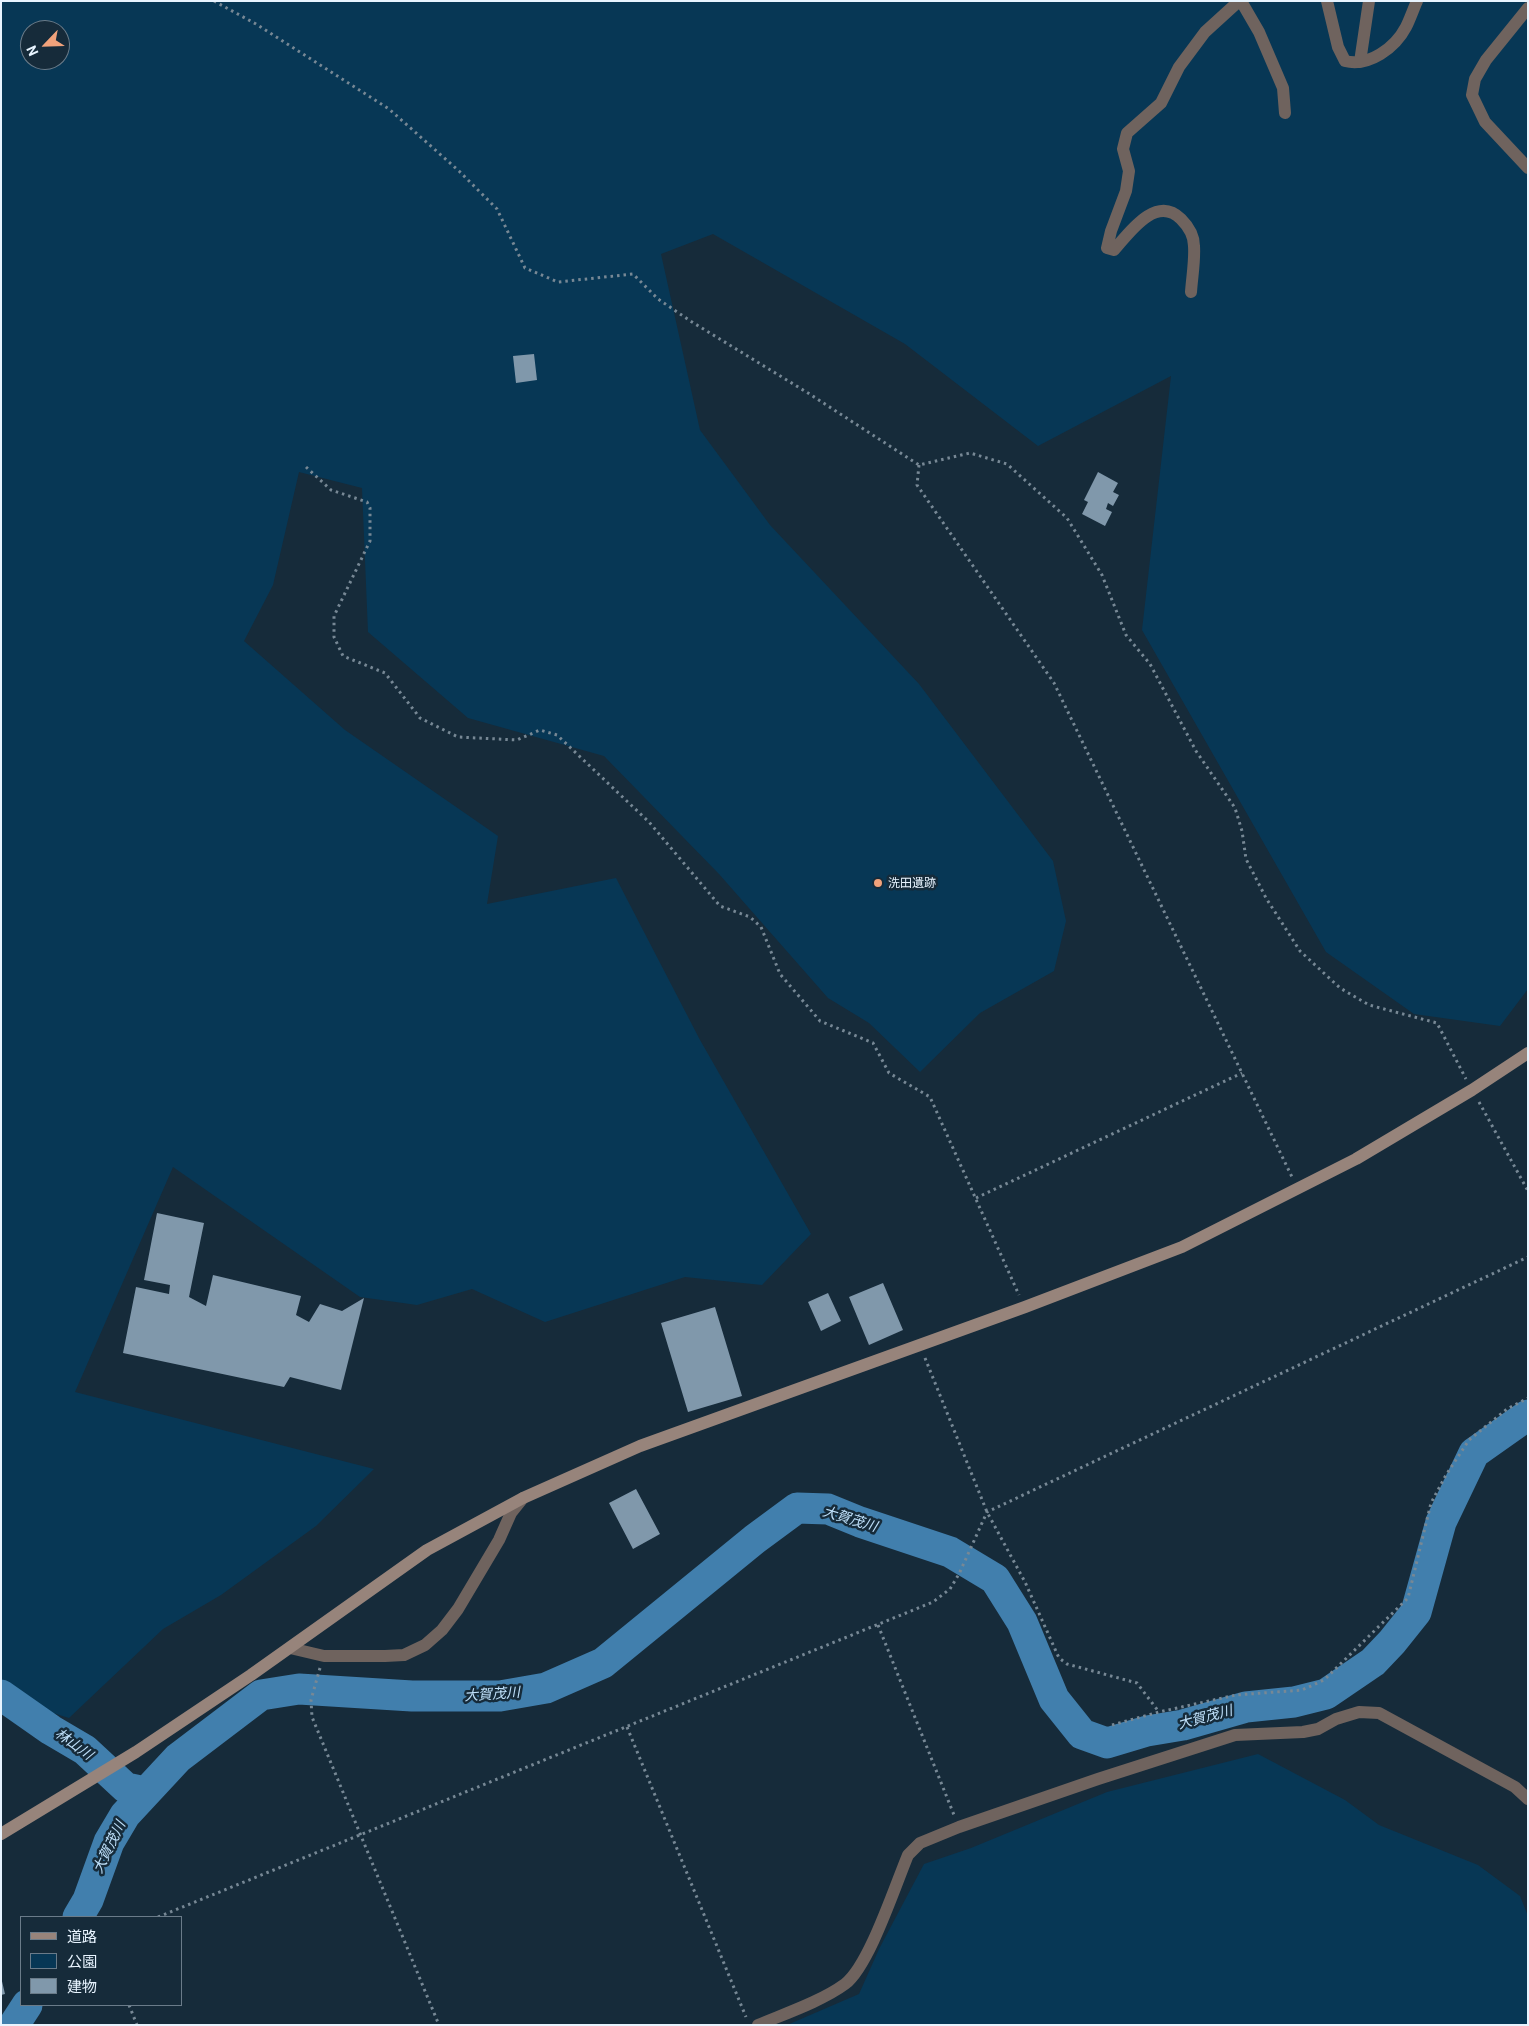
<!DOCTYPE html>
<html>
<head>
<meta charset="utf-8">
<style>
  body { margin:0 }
  #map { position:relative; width:1529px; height:2026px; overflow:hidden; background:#162b3a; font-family:Barlow,"Noto Sans JP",sans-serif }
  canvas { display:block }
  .frame { position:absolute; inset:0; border:2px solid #e8f4ff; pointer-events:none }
  .legend { position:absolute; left:20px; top:1916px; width:162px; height:90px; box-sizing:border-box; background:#162b3a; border:1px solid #6a7b89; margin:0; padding:6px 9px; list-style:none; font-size:15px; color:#e8f4ff }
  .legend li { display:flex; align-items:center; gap:10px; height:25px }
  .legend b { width:25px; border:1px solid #6a7b89 }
  .north { position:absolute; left:20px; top:20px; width:50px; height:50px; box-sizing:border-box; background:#162b3a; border:1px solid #6a7b89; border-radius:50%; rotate:246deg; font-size:14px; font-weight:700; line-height:20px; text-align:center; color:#e8f4ff }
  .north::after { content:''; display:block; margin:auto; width:18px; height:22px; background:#f1a27b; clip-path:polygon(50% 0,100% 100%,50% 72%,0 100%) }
</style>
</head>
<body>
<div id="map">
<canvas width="1529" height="2026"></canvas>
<div class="frame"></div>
<ul class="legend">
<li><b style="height:6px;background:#97847b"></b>道路</li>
<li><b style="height:14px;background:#073755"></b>公園</li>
<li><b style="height:14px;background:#8098ab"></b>建物</li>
</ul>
<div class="north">N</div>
</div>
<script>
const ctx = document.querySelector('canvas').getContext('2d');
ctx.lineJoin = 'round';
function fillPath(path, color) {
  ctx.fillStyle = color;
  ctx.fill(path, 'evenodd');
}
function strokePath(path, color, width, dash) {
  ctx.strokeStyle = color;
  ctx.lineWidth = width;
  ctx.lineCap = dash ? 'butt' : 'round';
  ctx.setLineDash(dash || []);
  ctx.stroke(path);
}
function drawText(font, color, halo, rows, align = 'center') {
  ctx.font = font + ' Barlow,"Noto Sans JP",sans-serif';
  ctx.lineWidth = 5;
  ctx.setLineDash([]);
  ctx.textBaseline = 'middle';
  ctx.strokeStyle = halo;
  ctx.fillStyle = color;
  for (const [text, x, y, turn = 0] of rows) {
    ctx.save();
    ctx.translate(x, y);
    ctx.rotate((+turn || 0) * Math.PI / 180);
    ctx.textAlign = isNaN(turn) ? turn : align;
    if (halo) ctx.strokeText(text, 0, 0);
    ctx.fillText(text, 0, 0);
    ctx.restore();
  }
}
fillPath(new Path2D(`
  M1 1H1528V989L1500 1026 1414 1014 1326 952 1142 630 1171 376 1038 446 905 344 713 234 661 254 700 430 770 525 919 684 1053 861 1066 921 1054 971 980 1013 920 1072 869 1023 828 998 719 874 604 756 468 718 368 632 362 488 299 472 273 585 244 641 345 730 498 836 487 904 616 878 700 1040 811 1234 762 1285 685 1277 545 1322 472 1289 417 1305 360 1297 173 1167 75 1392 374 1469 316 1526 221 1595 163 1629 69 1718 1 1697ZM30 30H60V60H30Z
  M1258 1754 1345 1800 1379 1825 1478 1865 1520 1896 1528 1916V2025H787L859 1994 879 1949 924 1864 971 1848 1107 1792Z`), '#073755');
strokePath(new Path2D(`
  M1 1695 51 1730 85 1750 126 1788 145 1792
  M78 1917 88 1900 109 1842 125 1815 178 1758 261 1695 299 1689 412 1696H500L546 1688 603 1663 755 1539 797 1508 828 1509 860 1522 950 1552 995 1579 1022 1622 1054 1699 1082 1734 1107 1743 1147 1731 1183 1725 1246 1707 1294 1702 1326 1694 1373 1662 1392 1642 1416 1612 1441 1522 1474 1453 1528 1415
  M14 2025 27 2005`), '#417fad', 31);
fillPath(new Path2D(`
  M534 354 537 380 516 383 513 356Z
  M1098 472 1118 483 1113 492 1119 495 1113 506 1108 503 1106 509 1112 512 1105 526 1082 514 1088 502 1084 500Z
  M157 1213 204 1223 189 1297 206 1306 213 1275 301 1296 296 1315 309 1322 320 1304 342 1311 364 1298 341 1390 290 1377 284 1387 123 1353 136 1287 169 1294 170 1285 144 1280Z
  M883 1283 903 1330 869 1345 849 1297Z
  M828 1293 841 1321 821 1331 808 1302Z
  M715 1307 742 1396 688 1412 661 1323Z
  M636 1489 660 1534 633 1549 609 1503Z
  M1 1977 5 1994 1 1995Z`), '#8098ab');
strokePath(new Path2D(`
  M214 1 256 24 389 109 459 171 497 209 525 268 558 282 633 274 658 299 692 322 808 393 919 465 970 453 1007 464 1067 518 1102 575 1126 635 1150 664 1196 751 1235 808 1242 831 1246 859 1266 898 1300 951 1340 988 1369 1005 1437 1023 1466 1079
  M919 465 917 485 1054 683 1292 1177
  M306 467 331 490 367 502 370 508V541L334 616V637L343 656 385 673 420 718 458 737 517 740 540 730 557 735 649 822 720 906 750 917 761 927 780 974 820 1021 873 1043 889 1073 930 1097 1019 1295
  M1479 1102 1528 1191
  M976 1198 1242 1073
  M925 1358 987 1512 1025 1582 1059 1658 1067 1664 1137 1683 1159 1712
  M878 1625 954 1815
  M320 1668 311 1700 312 1717 439 2025
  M1112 1725 1159 1712 1236 1695 1302 1690 1324 1680 1408 1598 1431 1503 1446 1475 1469 1440 1507 1409 1528 1398
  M627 1727 746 2017
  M158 1917 933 1602 950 1589 959 1574 987 1512 1528 1257
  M129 2005 137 2025`), '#778895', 3, [2.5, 4]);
strokePath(new Path2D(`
  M1241 1 1259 32 1283 88 1285 113
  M1327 1 1338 47 1345 61C1369 67 1395 48 1406 27 1410 19 1413 10 1417 1
  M1528 8 1486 60 1475 79 1472 95 1485 122 1528 168
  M1360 62 1369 1
  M1191 292C1192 277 1195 261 1194 246 1194 235 1188 226 1181 219 1156 194 1129 233 1114 250L1107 248 1111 231 1126 191 1129 171 1123 149 1127 133 1161 103 1179 67 1205 32 1239 1
  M290 1648 324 1656H385L404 1655 425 1645 442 1630 458 1609 499 1540 511 1513 523 1498
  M758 2025C784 2014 822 2001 845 1984 869 1966 895 1886 908 1855L920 1843 959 1827 1098 1779 1235 1735 1303 1732 1318 1729 1336 1719 1359 1712 1379 1713 1515 1787 1528 1799`), '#6f635e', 12);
strokePath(new Path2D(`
  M1 1834 136 1752 251 1675 427 1550 523 1498 640 1446 1025 1307 1182 1247 1356 1159 1472 1090 1528 1053`), '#97847b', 12);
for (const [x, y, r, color] of [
  [878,883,5,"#f1a27b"]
]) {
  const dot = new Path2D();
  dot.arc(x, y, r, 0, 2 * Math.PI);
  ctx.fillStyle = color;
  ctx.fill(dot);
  strokePath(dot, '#162b3a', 2);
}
drawText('12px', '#e8f4ff', '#162b3a', [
  ["洗田遺跡",888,883]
], 'left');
drawText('italic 14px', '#bfe0fa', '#162b3a', [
  ["大賀茂川",850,1519,17],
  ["大賀茂川",492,1694,-4],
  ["大賀茂川",1205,1717,-15],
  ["林山川",74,1744,36],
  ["大賀茂川",109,1847,-64]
]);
</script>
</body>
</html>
